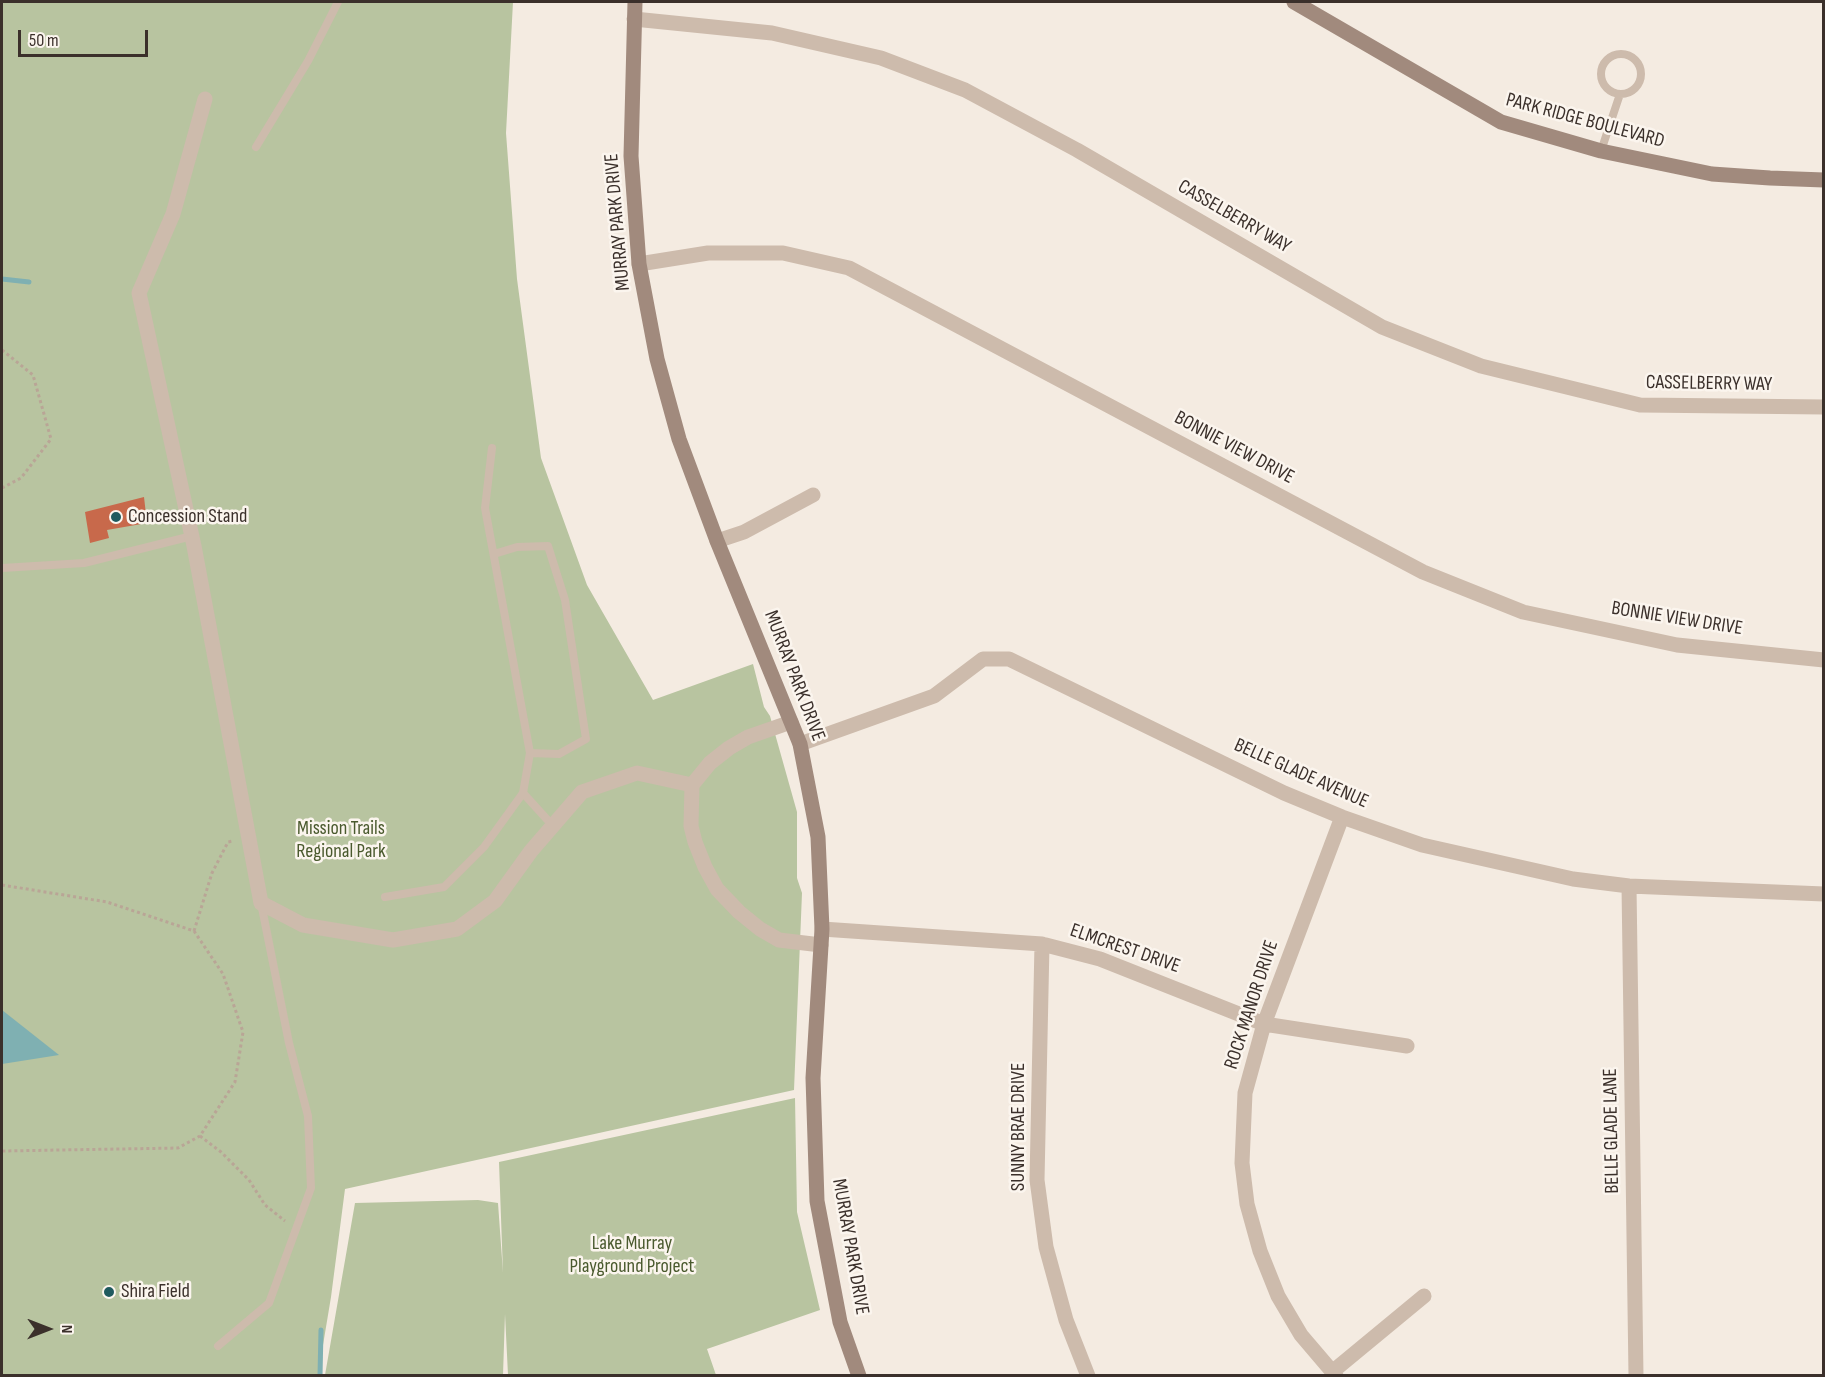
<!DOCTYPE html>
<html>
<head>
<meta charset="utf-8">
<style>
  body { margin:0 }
  #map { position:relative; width:1825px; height:1377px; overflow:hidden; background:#f4ebe1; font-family:"Sofia Sans Condensed",sans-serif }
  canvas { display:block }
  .frame { position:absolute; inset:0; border:3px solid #3b302b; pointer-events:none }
  .north { position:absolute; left:18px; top:1299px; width:60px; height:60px; -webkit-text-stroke:4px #fbf5ee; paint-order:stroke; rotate:90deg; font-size:16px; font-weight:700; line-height:24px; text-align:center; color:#3b302b }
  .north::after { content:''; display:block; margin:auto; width:21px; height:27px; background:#3b302b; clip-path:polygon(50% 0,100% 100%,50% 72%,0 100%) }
  .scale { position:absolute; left:18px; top:30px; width:130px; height:27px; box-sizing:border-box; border:3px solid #3b302b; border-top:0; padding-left:8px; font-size:18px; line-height:21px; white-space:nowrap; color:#3b302b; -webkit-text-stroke:4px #fbf5ee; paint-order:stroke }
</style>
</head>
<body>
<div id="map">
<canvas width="1825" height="1377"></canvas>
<div class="frame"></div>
<div class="north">N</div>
<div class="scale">50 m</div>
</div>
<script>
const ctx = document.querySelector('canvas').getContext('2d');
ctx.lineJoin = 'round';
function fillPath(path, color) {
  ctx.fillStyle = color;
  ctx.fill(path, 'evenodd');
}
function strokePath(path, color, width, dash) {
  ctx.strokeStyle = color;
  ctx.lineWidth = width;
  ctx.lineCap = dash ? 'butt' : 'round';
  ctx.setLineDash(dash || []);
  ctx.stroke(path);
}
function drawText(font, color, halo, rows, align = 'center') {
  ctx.font = font + ' "Sofia Sans Condensed",sans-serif';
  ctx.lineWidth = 5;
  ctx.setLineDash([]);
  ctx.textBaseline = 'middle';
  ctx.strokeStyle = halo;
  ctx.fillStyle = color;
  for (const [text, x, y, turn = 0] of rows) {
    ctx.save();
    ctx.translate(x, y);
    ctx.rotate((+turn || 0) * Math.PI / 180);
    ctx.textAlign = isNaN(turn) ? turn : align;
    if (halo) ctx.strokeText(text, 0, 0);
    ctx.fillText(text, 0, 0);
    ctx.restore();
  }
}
fillPath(new Path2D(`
  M2 2H513L506 133 517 279 541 458 587 585 653 700 753 664 764 707 770 716 797 812V878L802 893 794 1090 345 1189 331 1297 318 1375H2Z
  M795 1098 797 1212 820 1310 707 1349 716 1375H508L505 1314 503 1375H325L355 1203 478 1200 498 1203 503 1273 499 1162Z`), '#b8c4a0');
fillPath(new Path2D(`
  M2 1010 59 1055 2 1064Z`), '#7fb0b2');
strokePath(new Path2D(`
  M2 279 29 282
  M320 1376 321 1330`), '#7fb0b2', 5);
fillPath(new Path2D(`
  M144 497 147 523 107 530 109 538 90 543 85 512Z`), '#c8694b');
strokePath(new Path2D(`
  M2 350 33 375 51 439 21 478 2 488
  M2 885 107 902 194 931 223 974 243 1032 235 1082 200 1136 178 1148 2 1151
  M194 931 212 873 228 842 233 841
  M200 1136 221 1152 249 1180 265 1205 285 1221`), '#b9a596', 3, [3, 3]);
strokePath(new Path2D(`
  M1601 74a20 20 0 1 1 40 0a20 20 0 1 1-40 0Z
  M256 147 308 61 338 2
  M1601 151 1620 94
  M492 448 485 508 530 753 523 793 553 826
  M494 554 517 547 548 546 565 600 586 739 559 754 530 753
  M2 568 84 563 192 536
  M385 897 444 887 484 847 523 793
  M218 1346 269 1303 311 1188 308 1116 289 1043 261 903`), '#cdbbac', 8);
strokePath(new Path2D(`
  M634 19 772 33 881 58 965 90 1077 150 1382 327 1481 366 1640 405 1824 407
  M205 99 173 214 139 293 194 546 261 903 303 925 393 940 457 929 495 901 531 851 582 792 637 773 692 785
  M639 264 708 253H783L849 268 1423 572 1523 612 1677 645 1824 660
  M717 541 744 532 813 495
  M791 722 748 737 729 748 710 763 692 785 691 826 695 842 705 867 717 889 739 912 760 929 779 940 821 945
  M800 744 934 696 983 659H1009L1284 793 1342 817 1422 845 1573 879 1629 886 1824 894
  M1629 886 1636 1376
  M822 929 1042 944 1100 959 1264 1024 1407 1046
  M1042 944 1037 1180 1046 1247 1066 1320 1088 1376
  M1332 1372 1424 1296
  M1336 1376 1301 1335 1278 1296 1260 1251 1247 1204 1242 1163 1245 1093 1264 1024 1342 817`), '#cdbbac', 15);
strokePath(new Path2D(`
  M635 2 631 156 639 264 657 359 679 439 717 541 800 744 818 837 822 929 813 1078 817 1201 840 1322 859 1376
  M1294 2 1501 122 1601 151 1712 174 1770 178 1824 180`), '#a18a7d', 15);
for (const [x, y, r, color] of [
  [116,517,6,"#1f5a5e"],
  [109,1292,6,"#1f5a5e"]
]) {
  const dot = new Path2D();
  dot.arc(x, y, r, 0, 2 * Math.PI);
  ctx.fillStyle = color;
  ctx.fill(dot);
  strokePath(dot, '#fbf5ee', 2);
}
drawText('20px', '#3b302b', '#fbf5ee', [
  ["PARK RIDGE BOULEVARD",1585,121,15],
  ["CASSELBERRY WAY",1234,217,30],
  ["MURRAY PARK DRIVE",618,222,-95],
  ["CASSELBERRY WAY",1709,384,1],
  ["BONNIE VIEW DRIVE",1234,448,28],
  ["BONNIE VIEW DRIVE",1677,619,9],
  ["MURRAY PARK DRIVE",794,676,69],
  ["BELLE GLADE AVENUE",1301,774,24],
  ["ELMCREST DRIVE",1125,949,19],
  ["ROCK MANOR DRIVE",1252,1005,-72],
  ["SUNNY BRAE DRIVE",1019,1127,-90],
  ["BELLE GLADE LANE",1612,1131,-91],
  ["MURRAY PARK DRIVE",850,1247,80]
]);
drawText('20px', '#3b302b', '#fbf5ee', [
  ["Concession Stand",128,517],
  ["Shira Field",121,1292]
], 'left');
drawText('20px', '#4a5a2e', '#fbf5ee', [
  ["Mission Trails",341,829],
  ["Regional Park",341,852],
  ["Lake Murray",632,1244],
  ["Playground Project",632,1267]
]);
</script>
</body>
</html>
